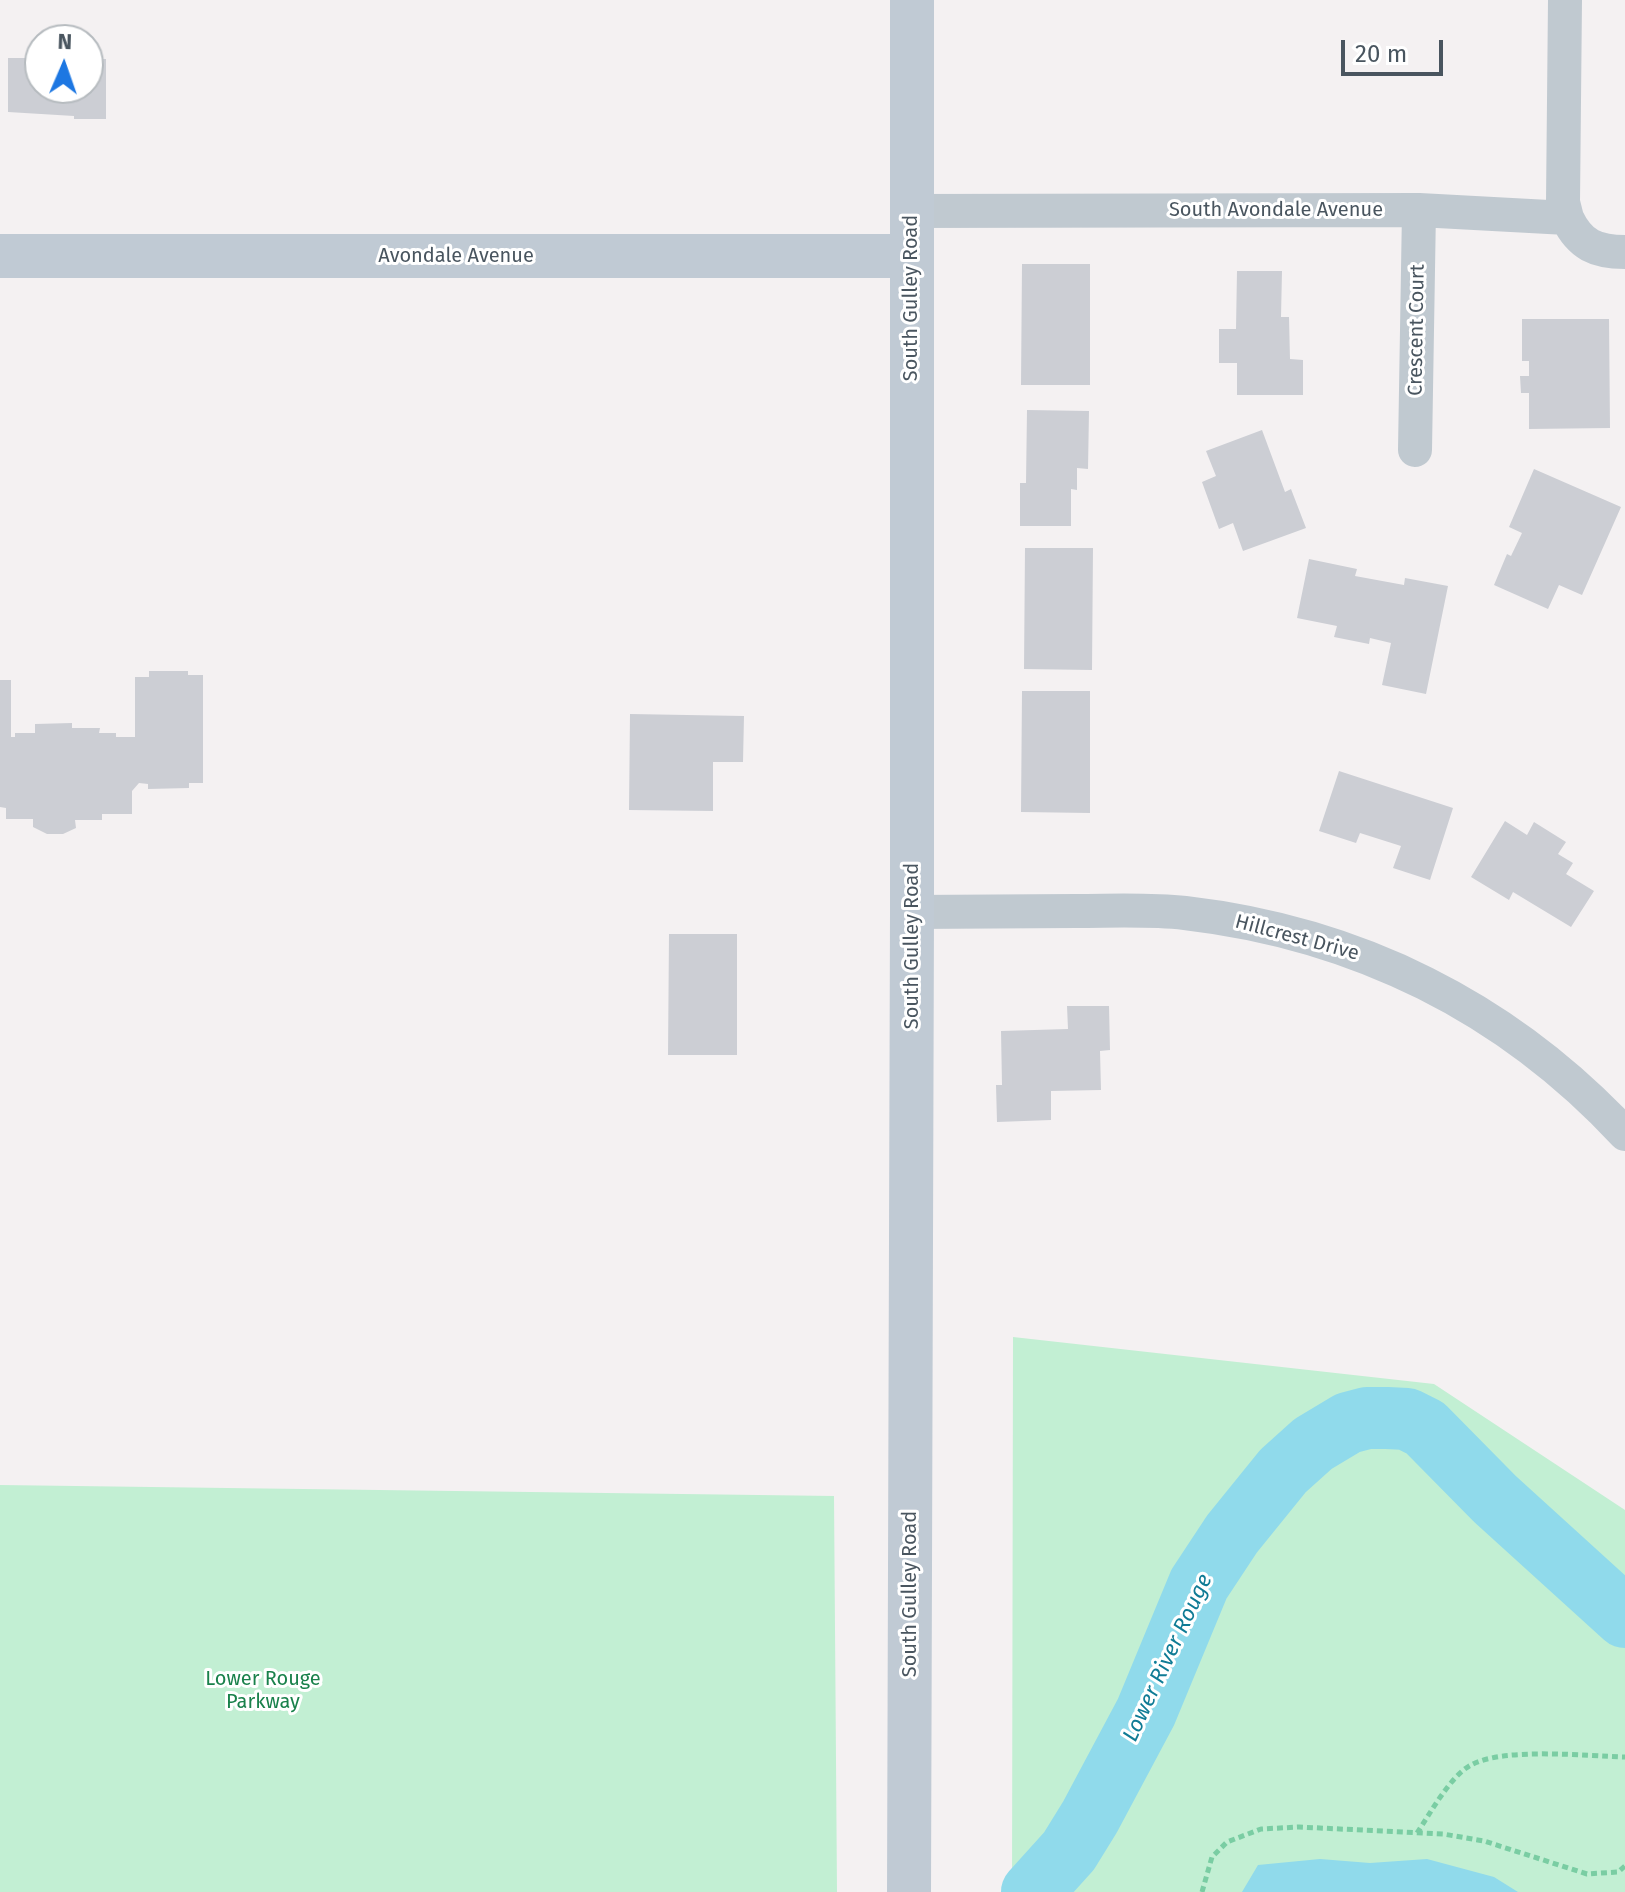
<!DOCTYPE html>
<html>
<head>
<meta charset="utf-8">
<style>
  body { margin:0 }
  #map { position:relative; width:1625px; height:1892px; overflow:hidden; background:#f4f1f2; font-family:"Fira Sans",sans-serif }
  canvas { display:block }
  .north { position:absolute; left:24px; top:24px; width:80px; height:80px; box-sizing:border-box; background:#fff; border:2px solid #b6bbbf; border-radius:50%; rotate:2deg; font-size:22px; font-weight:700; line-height:32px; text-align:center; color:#49555f }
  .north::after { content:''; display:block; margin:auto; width:28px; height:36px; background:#1d77e2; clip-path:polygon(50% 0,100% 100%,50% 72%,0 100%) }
  .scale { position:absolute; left:1341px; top:40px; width:102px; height:36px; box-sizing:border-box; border:4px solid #49555f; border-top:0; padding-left:10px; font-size:24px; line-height:28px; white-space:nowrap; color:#49555f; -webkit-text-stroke:6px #fff; paint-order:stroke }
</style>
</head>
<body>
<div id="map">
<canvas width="1625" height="1892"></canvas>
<div class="north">N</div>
<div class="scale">20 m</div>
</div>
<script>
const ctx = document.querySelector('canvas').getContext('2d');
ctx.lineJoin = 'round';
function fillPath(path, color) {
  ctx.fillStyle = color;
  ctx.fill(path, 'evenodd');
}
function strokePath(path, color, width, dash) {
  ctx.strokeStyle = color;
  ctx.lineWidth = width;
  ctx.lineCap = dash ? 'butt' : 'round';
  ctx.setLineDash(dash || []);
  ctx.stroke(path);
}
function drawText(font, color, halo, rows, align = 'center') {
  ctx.font = font + ' "Fira Sans",sans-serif';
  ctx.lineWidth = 6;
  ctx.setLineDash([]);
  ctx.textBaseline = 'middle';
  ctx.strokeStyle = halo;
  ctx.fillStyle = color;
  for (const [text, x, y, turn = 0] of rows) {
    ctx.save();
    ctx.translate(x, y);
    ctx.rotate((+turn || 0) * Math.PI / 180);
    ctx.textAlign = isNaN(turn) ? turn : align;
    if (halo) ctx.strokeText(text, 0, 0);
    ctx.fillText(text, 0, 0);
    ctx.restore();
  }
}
fillPath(new Path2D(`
  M1013 1337 1434 1384 1625 1510V1892H1012Z
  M0 1485 834 1496 837 1892H0Z`), '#c2efd3');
fillPath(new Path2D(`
  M1320 1859 1370 1863 1427 1859 1494 1877 1518 1892H1242L1258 1865Z`), '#90daeb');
strokePath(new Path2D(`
  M1032 1892 1069 1851 1090 1817 1146 1712 1199 1584 1232 1534 1283 1471 1313 1444 1348 1423 1367 1418H1387L1407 1419 1425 1428 1495 1499 1625 1617`), '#90daeb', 62);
fillPath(new Path2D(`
  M8 58H40V88H88V59H106V119H74V116L8 112Z
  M1022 264H1090V385H1021Z
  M1237 271H1282L1281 317H1289L1290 359 1303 360V395H1237V363H1219V329H1236Z
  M1522 319H1609L1610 428 1529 429V393H1521L1520 376H1529V361H1522Z
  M1027 410 1089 411 1088 469 1077 468V490L1071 489V526H1020V483H1026Z
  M1262 430 1285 492 1291 489 1306 528 1243 551 1233 523 1219 529 1202 482 1216 476 1206 451Z
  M1534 469 1621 507 1582 595 1559 585 1548 609 1494 585 1507 554 1511 556 1522 533 1509 527Z
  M1025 548H1093L1092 670 1024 669Z
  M1309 559 1357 569 1355 576 1404 585 1405 578 1448 586 1426 694 1382 685 1391 643 1370 638 1369 644 1334 637 1337 626 1297 618Z
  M149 671H188V675H203V783H189V788L148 789V784L139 783 132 791V814H102V820H75L76 828 63 834H47L33 827V819H6V808L0 807V680H11V737H15V733H35V724L72 723V728H100L99 733H116V737H135V677H149Z
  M1022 691H1090V813L1021 812Z
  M630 714 744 716 743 762H713V811L629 810Z
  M1339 771 1453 808 1430 880 1393 868 1401 846 1360 833 1356 843 1319 831Z
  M1505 821 1527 835 1534 822 1566 842 1558 854 1573 863 1566 874 1594 891 1571 927 1513 892 1509 900 1471 877Z
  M669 934H737V1055H668Z
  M1067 1006H1109L1110 1050 1100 1051 1101 1090 1051 1091V1120L997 1122 996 1085H1002L1001 1031 1068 1029Z`), '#ccced4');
strokePath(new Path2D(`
  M1417 1833C1430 1814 1450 1776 1471 1765 1503 1747 1587 1756 1625 1757
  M1202 1892 1212 1857 1227 1842 1261 1829 1299 1827 1443 1834 1484 1841 1587 1874 1618 1872 1625 1866`), '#7acda3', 5, [6, 4]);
strokePath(new Path2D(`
  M1565 0 1563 202 1567 218
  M911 211 1419 210 1567 218C1580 245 1596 252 1625 252
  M1415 450 1419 210
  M912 912C967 912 1022 911 1076 911 1112 911 1149 909 1185 913 1357 933 1507 1007 1625 1134`), '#c0c9d0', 34);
strokePath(new Path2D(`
  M0 256H911
  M909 1892 912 912V0`), '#c0cad4', 44);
drawText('20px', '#49555f', '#fff', [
  ["South Avondale Avenue",1276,210],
  ["Avondale Avenue",456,256],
  ["South Gulley Road",911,298,-90],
  ["Crescent Court",1417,330,-89],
  ["Hillcrest Drive",1297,938,15],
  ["South Gulley Road",912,946,-90],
  ["South Gulley Road",910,1594,-90]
]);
drawText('20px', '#19814b', '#fff', [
  ["Lower Rouge",263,1679],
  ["Parkway",263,1702]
]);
drawText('italic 22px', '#0f7b95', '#fff', [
  ["Lower River Rouge",1168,1658,-65]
]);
</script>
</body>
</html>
